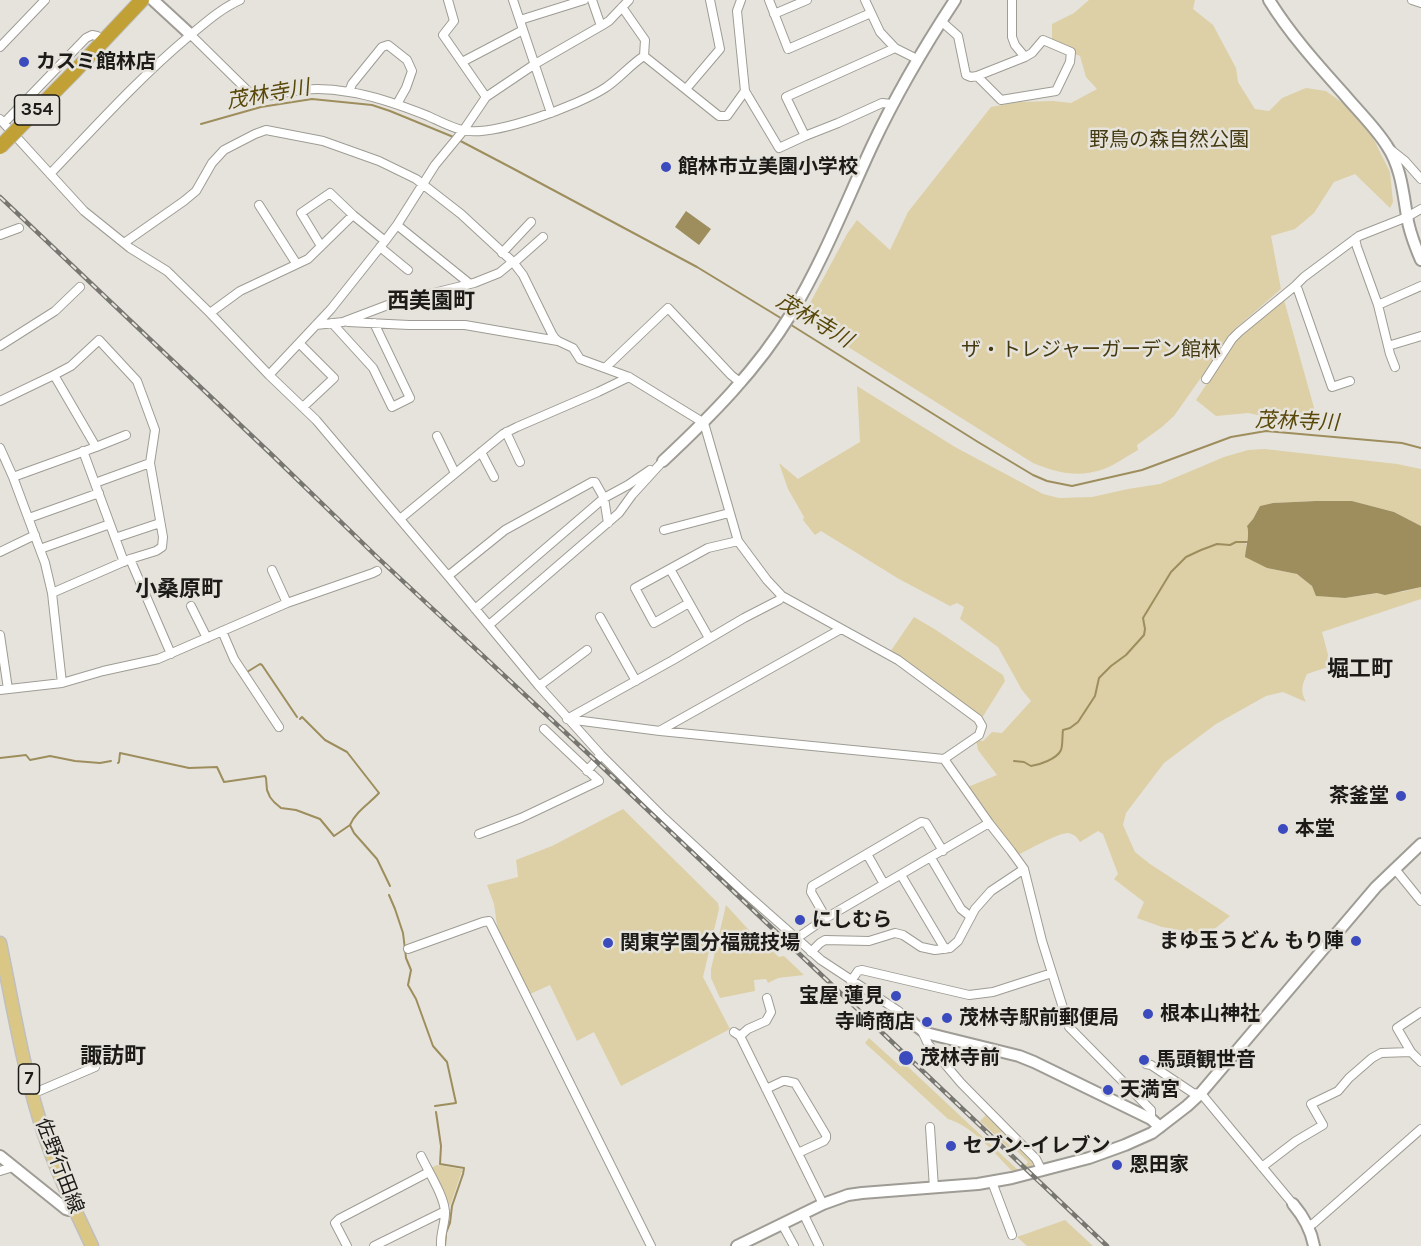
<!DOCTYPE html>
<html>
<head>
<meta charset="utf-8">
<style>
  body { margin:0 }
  canvas { display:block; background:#e5e3db }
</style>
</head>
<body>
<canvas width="1421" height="1246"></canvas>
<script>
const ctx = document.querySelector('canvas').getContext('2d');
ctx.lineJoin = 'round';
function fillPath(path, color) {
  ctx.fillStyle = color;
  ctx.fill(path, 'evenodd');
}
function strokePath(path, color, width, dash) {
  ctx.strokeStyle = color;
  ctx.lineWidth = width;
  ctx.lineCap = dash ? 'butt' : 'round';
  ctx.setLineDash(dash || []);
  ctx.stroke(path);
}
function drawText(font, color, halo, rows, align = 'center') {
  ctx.font = font + ' Karla,"Noto Sans JP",sans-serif';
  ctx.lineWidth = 5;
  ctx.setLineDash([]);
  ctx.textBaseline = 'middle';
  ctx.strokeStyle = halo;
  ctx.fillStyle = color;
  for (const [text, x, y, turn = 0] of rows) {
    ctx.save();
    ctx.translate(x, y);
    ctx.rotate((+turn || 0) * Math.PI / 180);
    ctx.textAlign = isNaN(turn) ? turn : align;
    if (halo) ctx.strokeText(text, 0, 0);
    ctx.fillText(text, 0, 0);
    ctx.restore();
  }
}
fillPath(new Path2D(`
  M1089 0H1195L1193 9 1213 25 1236 68 1238 82 1255 109 1269 111 1282 98 1306 88 1326 91 1347 106 1371 134 1390 172 1393 202 1390 208 1355 174 1334 182 1314 213 1295 229 1271 236 1281 289 1236 328 1174 416 1162 427 1137 445 1138 450C1127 456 1115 465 1104 469 1079 478 1057 473 1033 463L802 318 847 234 857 220 890 250 908 212 991 107 1018 102 1053 101 1071 103 1097 89 1086 77 1080 56 1052 45V24L1074 13Z
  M1284 300 1318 422 1267 417 1248 413 1216 416 1196 400 1232 346 1242 334Z
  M857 386 955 447 1043 494 1059 498 1092 497 1128 489 1160 484 1224 457 1248 450 1265 449 1397 464 1421 469V526L1394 512 1352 501H1316L1273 503 1260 506 1253 519 1247 526 1249 531 1246 544 1267 568 1297 574 1312 586 1317 596 1345 598 1378 593 1402 592 1421 587V599L1322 632 1331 666 1307 674C1302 685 1300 691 1306 702L1283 692 1266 696 1216 724 1164 763 1126 813 1123 825 1135 852 1150 864 1230 916 1217 927 1198 938V933L1162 927 1137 918 1144 902 1114 879 1118 874 1103 834 1098 831 1080 842C1077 837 1074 834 1068 833 1058 833 1028 850 1018 855L968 787 997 775 978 750 976 740 983 741 992 732 1002 733 1031 701 1022 690 998 647 960 619 964 607 957 603 950 606 899 579 821 531 815 535 803 520 804 517 788 489 779 463 798 479 860 442Z
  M914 617 936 630 1003 675 1005 681 982 718 890 652Z
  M623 809 718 903 719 909 703 977 730 1029 621 1086 594 1032 577 1041 550 985 530 994 501 936 497 925 494 904 487 885 518 877 516 860 552 846Z
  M726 905 758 940V946L769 948 779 957 784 956 804 975 778 978 768 983 766 979 754 980 755 991 720 998 711 978V969Z
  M869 1038 901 1067 905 1064 1019 1171 1013 1172C994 1153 974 1127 948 1119L865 1043Z
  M986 1115 1033 1163 1032 1167 1029 1169 1025 1166 1028 1162 1017 1151 1014 1153 980 1121Z
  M437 1165 461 1169 462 1171 450 1206 431 1168Z
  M1065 1220 1093 1246H1027L1017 1237Z`), '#ddd0a7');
fillPath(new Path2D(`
  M686 211 711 229 699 245 675 227Z
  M1316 501H1352L1394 512 1421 526V587L1385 595 1377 593 1345 598 1316 596 1312 586 1297 574 1267 568 1245 557C1246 547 1250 533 1247 526L1253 519 1260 506 1273 503Z`), '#9e8e5e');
strokePath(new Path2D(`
  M201 124 261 107 312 99 372 105 390 111 451 136 512 168 697 267 784 320
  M788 323 978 442 1033 475 1047 481 1072 486 1142 470 1231 437 1266 431 1402 443 1421 448
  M247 672 260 664 262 665 297 717
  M300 719 302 717 325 740 347 752 379 793C369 804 356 811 350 825L354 833 377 859 390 886
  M0 758 26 755 30 760 50 756 75 761 100 763 111 761
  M1014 761 1024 762 1031 766C1039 765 1057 759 1061 750 1063 745 1062 736 1063 730L1070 728 1078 722 1095 696 1099 678 1111 666 1126 655 1144 635 1145 629 1143 618 1171 572 1186 557 1201 550 1217 544 1230 545 1236 542H1248
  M118 763 119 762 120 753 189 768 217 767 224 782 265 776 266 778 267 790 270 797 274 802 281 808 296 810 320 819 334 836 350 825
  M389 895 395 909 403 933 406 958 411 970 408 985 416 999 433 1046 447 1062 456 1103 435 1106
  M436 1112 441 1146 440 1164 464 1168 463 1174 452 1206 450 1223 446 1233 445 1246`), '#9e8e5e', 2);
const street = new Path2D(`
  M448 0 454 21 443 35 486 97
  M513 0 551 113
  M592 0 601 26
  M769 0 788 49 871 13
  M865 0 880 32 895 48 917 59
  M1412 0 1421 3
  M622 7 645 40 644 56
  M774 14 807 0
  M520 20 584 0
  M941 21 958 36 966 75 971 77 977 76 1025 57
  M191 35 254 97C267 97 281 93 294 91 312 88 332 89 349 92 376 96 403 106 428 116 439 121 450 127 462 130 492 138 579 105 605 88 619 79 630 65 644 56
  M0 47 45 0
  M644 56 719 116H727L745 91 737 11 741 0
  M462 62 523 30
  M977 76 1001 100 1056 91 1070 62 1071 52 1043 40 1032 53 1025 57 1015 45 1012 37V0
  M686 89 720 49 710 0
  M745 91 779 148 805 136 838 123 882 103 892 104
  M349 92 352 84 382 47 388 45 407 60 412 71 406 88 397 104
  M0 119 84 211 130 248 167 271 210 313 269 375 316 420 448 576 539 686 601 755 664 818 743 891 821 960 897 1010 909 1019
  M4 123 86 38 92 35 97 36
  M805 136 786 97 895 48
  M1391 150 1405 161 1421 179
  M50 174C95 127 138 79 188 37 205 23 220 9 240 0
  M259 205 296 263
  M397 225 470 284
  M0 235 19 228
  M1355 239 1357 247 1378 305 1390 354 1395 367
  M124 243 184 201 196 191 212 163 224 150 255 134 266 130 323 141 379 161 416 179 461 214 513 262 523 275 552 334 556 340 573 348 580 359 629 377 704 423 738 541 767 580 782 596 898 660 978 719 982 726 979 735 944 759 660 731 567 719
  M321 246 301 213 330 193 353 215 385 241
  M380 247 408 270
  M502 253 531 222
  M1295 286 1298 290 1332 387 1350 381
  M1378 305 1421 286
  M210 313 240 291 308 259 353 215
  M348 322 409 325H465L558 341 557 340
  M332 323 373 368 392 407 410 398 374 323
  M316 325 343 322 393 303 474 283 499 273 510 264 517 260 543 237
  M299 343 334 378 303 407
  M0 346 55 311 80 287
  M1388 346 1421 336
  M605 368 668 308 731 375 741 383
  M269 375 331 309 385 241 397 225 435 165 463 131 486 97 535 64 601 26 609 21 629 0
  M1206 379 1232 339 1239 332 1295 286 1304 277 1359 236 1407 217 1421 209
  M0 401 54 375 96 447
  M506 432 520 462
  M437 436 455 473
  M0 448 13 477 45 563 52 593 62 683
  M83 451 124 562
  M481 452 494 477
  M13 477 96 447 126 435
  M95 483 150 463
  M29 518 99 493
  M400 519 503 434 517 427 598 392 629 377
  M664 530 729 513
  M115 538 160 523
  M40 549 110 524
  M0 552 35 535
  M130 559 171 654
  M670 569 709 638
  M272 570 287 603
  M448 576 505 530 592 482H595L604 498 608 523
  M52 593 130 559 156 551 162 547 163 537 150 463 155 430 137 381 99 340 71 366 54 375
  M689 603 654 623 635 588 708 548 738 541
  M191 606 207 638
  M475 609 604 498 628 485 650 470
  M600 617 636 681
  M489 625 619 513 632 495 663 461
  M222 631 234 659 279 727
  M0 635 8 689
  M539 686 587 650
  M0 690 62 683 103 671 158 659 287 603 373 573 377 571
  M567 719 673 660 744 618 779 600 782 596
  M661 730 841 629
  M944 759 989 823 1011 851 1024 869 1042 941 1069 1027 1151 1110V1119
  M587 771 601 755
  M479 834 521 818 599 781 544 729
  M867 854 884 884
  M931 858 961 909 971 917
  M1395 869 1421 901
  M901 875 945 949
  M826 918 811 892 812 886 921 822 926 823 943 851
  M797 938 826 918 989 823
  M408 949 483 922 489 921 651 1246
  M811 952 820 943 825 940 869 941 895 933 903 935 921 947 935 950 950 948 958 941 975 909 991 891 1024 869
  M851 981 858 971 862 970 969 995 993 992 1052 973
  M922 1031 928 1044 961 1083 1036 1159 1042 1171
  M734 1032 740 1036 823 1204
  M740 1036 748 1029 766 1021 771 1012 767 998
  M1411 1052 1397 1028 1421 1012
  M1146 1064 1151 1065 1193 1093 1200 1094 1204 1097 1293 1204
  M766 1089 783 1081H786L795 1083 826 1135V1138L824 1141 798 1153
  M32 1092 39 1091 95 1067
  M930 1127 934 1188
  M421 1156C428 1171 445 1197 445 1213 445 1224 440 1234 441 1246
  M1262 1167 1296 1141 1323 1125 1311 1104 1338 1091 1349 1078 1372 1058 1381 1053 1411 1052 1421 1062
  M0 1171 13 1167
  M992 1182 1012 1235
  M803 1213 819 1246
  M782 1224 794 1246
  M1309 1226 1314 1223 1421 1129
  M347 1246 335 1223 339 1219 429 1172
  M374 1246 445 1211`);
const secondary = new Path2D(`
  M153 0 191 35
  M1269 0C1290 34 1317 64 1343 93 1358 111 1375 127 1387 146 1401 167 1403 192 1407 216 1409 231 1415 246 1421 260
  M663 461C711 416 757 370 791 314 823 261 846 202 872 146 896 95 924 47 955 0
  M909 1019 915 1025 926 1033 1019 1056 1034 1062 1151 1119 1160 1127
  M0 1156 66 1209 69 1210H75
  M1293 1204C1304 1217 1311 1229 1314 1246
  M737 1246 823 1204 848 1195 862 1193 978 1184 1012 1178 1089 1158 1125 1145 1152 1133 1187 1106 1200 1094 1376 887 1421 844`);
const primary = new Path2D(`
  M0 943C12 1001 22 1062 39 1118 52 1162 72 1204 92 1246`);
const highway = new Path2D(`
  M74 72 142 0`);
strokePath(street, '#9e9c94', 10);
strokePath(secondary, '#9e9c94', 14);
strokePath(primary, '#bfbfbe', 15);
strokePath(highway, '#bfbfbe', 16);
strokePath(street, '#fff', 8);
strokePath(secondary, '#fff', 10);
strokePath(primary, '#dac786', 12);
strokePath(highway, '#c1a135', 14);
const rail = new Path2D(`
  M0 197 272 455 377 557 596 761 1107 1246`);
strokePath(rail, '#777670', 4.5);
strokePath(rail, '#e5e3db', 2, [7]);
const highwayBridge = new Path2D(`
  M0 147 74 72`);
strokePath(highwayBridge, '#bfbfbe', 16, []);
strokePath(highwayBridge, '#c1a135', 14);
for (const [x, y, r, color] of [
  [24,62,6,"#3b4abd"],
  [666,167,6,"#3b4abd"],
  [1401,796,6,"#3b4abd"],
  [1283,829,6,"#3b4abd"],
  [800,920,6,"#3b4abd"],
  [1356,941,6,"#3b4abd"],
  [608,943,6,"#3b4abd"],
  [896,996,6,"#3b4abd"],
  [1148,1014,6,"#3b4abd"],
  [947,1018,6,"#3b4abd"],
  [927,1022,6,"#3b4abd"],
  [906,1058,8,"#3b4abd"],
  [1144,1060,6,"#3b4abd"],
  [1108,1090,6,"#3b4abd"],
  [951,1146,6,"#3b4abd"],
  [1117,1165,6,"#3b4abd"]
]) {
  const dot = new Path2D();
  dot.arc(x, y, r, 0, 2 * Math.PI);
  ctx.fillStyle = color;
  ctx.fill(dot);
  strokePath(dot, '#e5e3db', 2);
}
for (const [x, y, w] of [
  [37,110,45],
  [29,1079,21]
]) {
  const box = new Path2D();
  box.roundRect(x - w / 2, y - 15, w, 30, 4.5);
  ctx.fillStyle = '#e5e3db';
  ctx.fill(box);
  strokePath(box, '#1c1b18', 1.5);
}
drawText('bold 18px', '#1c1b18', null, [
  ["354",37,110],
  ["7",29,1079]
]);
drawText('bold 20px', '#1c1b18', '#e5e3db', [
  ["カスミ館林店",36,62],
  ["館林市立美園小学校",678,167],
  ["茶釜堂",1389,796,"right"],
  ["本堂",1295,829],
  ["にしむら",812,920],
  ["まゆ玉うどん もり陣",1344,941,"right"],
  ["関東学園分福競技場",620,943],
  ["宝屋 蓮見",884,996,"right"],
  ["根本山神社",1160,1014],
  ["茂林寺駅前郵便局",959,1018],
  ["寺崎商店",915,1022,"right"],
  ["茂林寺前",920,1058],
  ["馬頭観世音",1156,1060],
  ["天満宮",1120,1090],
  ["セブン-イレブン",963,1146],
  ["恩田家",1129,1165]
], 'left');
drawText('20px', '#463a12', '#e5e3db', [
  ["野鳥の森自然公園",1169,140],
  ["ザ・トレジャーガーデン館林",1091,350]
]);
drawText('20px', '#1c1b18', '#e5e3db', [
  ["佐野行田線",59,1166,69]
]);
drawText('italic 21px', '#59480a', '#e5e3db', [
  ["茂林寺川",268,95,-10],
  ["茂林寺川",814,321,31],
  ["茂林寺川",1297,422,2]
]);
drawText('bold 22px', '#1c1b18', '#e5e3db', [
  ["西美園町",431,302],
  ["小桑原町",179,590],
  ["堀工町",1360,670],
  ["諏訪町",113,1057]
]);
</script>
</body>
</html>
